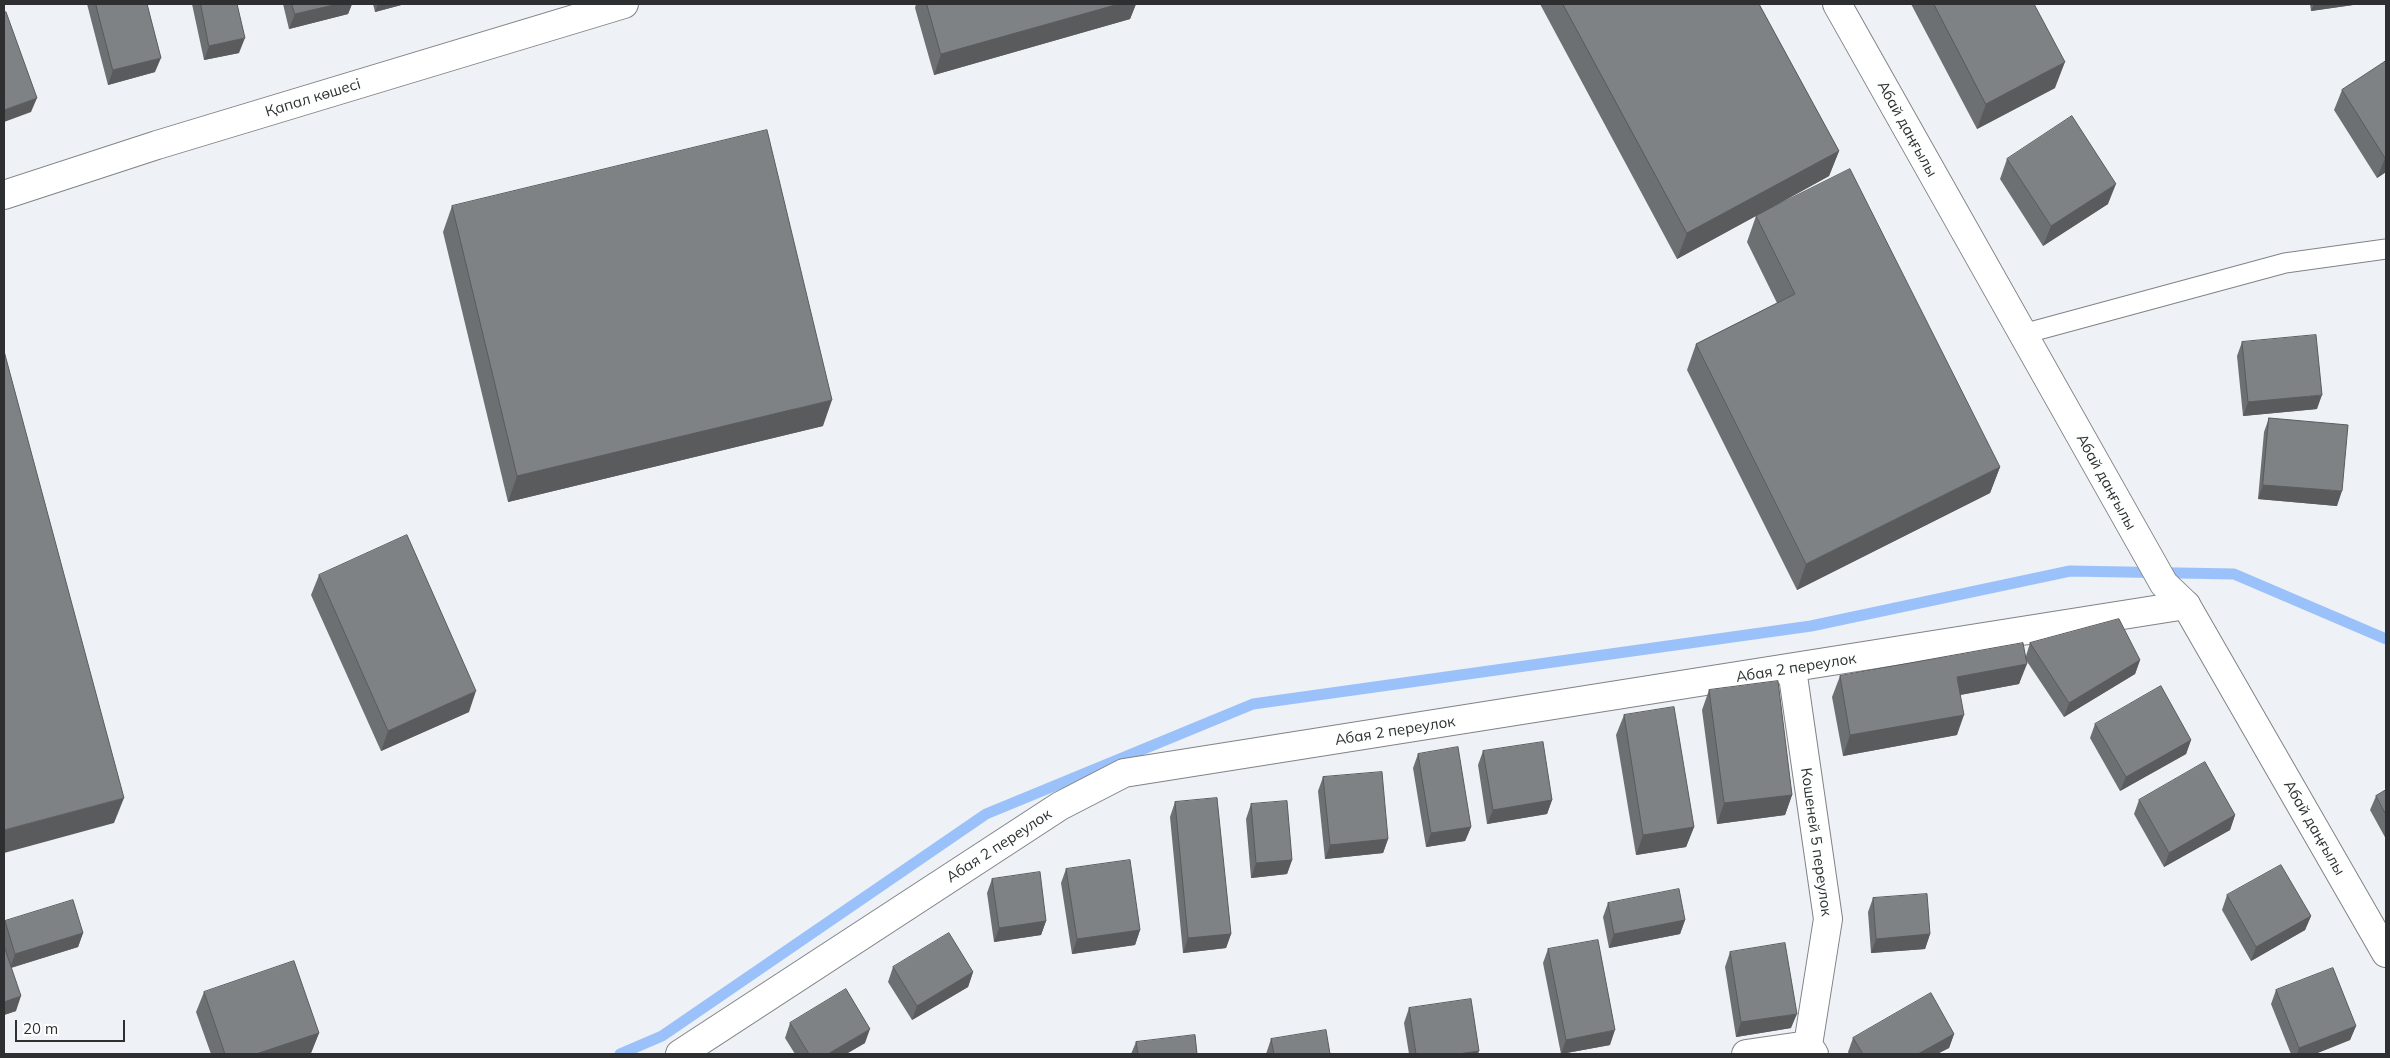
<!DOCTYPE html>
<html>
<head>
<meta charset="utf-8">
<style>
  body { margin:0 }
  #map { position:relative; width:2390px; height:1058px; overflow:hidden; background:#eef1f5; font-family:Mulish,sans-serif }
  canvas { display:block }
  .frame { position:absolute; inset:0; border:5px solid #2e2f31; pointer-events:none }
  .scale { position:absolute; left:15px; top:1020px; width:110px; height:22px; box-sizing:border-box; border:2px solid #2e2f31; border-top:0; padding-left:6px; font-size:15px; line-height:18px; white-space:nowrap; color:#2e2f31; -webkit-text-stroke:4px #fdfefe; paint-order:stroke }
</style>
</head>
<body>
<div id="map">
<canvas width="2390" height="1058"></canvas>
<div class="frame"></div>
<div class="scale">20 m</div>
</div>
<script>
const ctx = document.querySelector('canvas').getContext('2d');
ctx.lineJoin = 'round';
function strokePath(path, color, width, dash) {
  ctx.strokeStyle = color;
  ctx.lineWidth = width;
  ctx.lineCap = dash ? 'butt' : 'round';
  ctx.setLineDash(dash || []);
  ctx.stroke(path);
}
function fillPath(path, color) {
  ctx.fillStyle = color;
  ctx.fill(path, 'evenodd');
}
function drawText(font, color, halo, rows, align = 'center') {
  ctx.font = font + ' Mulish,sans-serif';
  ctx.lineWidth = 4;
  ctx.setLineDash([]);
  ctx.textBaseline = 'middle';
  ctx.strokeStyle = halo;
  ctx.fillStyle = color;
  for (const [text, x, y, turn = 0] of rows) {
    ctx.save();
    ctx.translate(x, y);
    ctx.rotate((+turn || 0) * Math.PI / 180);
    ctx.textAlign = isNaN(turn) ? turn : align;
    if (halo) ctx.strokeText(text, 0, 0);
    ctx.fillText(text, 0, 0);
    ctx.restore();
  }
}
strokePath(new Path2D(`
  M620 1054 662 1036 986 814 1253 704 1811 626 2070 571 2234 574 2386 639`), '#9bc1fa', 11);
const service = new Path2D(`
  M2023 334 2285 263 2386 249`);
const minor = new Path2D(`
  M4 195 157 145 624 4
  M1792 669 1828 919 1808 1045 1814 1054
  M680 1054 1060 806 1124 773 2186 605
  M1746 1054 1808 1045`);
const secondary = new Path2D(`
  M1837 4 2164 584 2186 605 2386 953`);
strokePath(service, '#808386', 21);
strokePath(minor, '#808386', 30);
strokePath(secondary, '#808386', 30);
strokePath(service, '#fff', 19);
strokePath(minor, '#fff', 28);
strokePath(secondary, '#fff', 28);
fillPath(new Path2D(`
  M87 4H147L155 72 108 85Z
  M192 4H237L239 53 204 60Z
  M283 4H352L348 14 289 29Z
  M373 4H405L375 12Z
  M916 4H1136L1130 19 934 75 915 8Z
  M1540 4H1759L1839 151 1829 176 1759 215 2000 467 1990 493 1797 590 1687 370 1696 344 1777 303 1747 242 1756 216 1677 259Z
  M1911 4H2034L2055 88 1977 129Z
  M2310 4H2360L2311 11Z
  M2386 61V172L2377 178 2334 110 2342 90Z
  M2007 159 2108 204 2043 246 2000 179Z
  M452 206 823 426 508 502 443 232Z
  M2242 342 2317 409 2243 416 2237 356Z
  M2269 418 2337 506 2258 499 2264 432Z
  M319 575 469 712 381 751 311 595Z
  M2030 643 2140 660 2135 674 2064 717 2026 660 2019 684 1960 695 1957 735 1843 756 1832 697 1840 676 2026 656Z
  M1709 690 1792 795 1785 815 1717 824 1702 710Z
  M1624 715 1694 827 1686 847 1636 855 1616 735Z
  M2095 724 2191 740 2186 754 2120 791 2090 738Z
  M1483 751 1552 800 1547 814 1487 824 1478 765Z
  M1418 754 1471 827 1465 841 1426 847 1413 768Z
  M1323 777 1388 839 1383 853 1325 859 1318 791Z
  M2386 790V839L2370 810 2376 796Z
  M2139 800 2235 815 2230 830 2164 867 2134 814Z
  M1175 802 1231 934 1226 948 1183 953 1170 817Z
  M1251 804 1292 860 1287 874 1251 878 1246 819Z
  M1066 869 1140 930 1135 945 1072 954 1061 883Z
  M992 879 1046 921 1041 935 994 942 987 893Z
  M2227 895 2311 916 2305 930 2251 961 2222 910Z
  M1873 898 1930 934 1925 949 1871 953 1868 912Z
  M1608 903 1685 920 1680 934 1609 948 1603 917Z
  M5 921 83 933 78 947 11 968 16 1011 4 1015V925Z
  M1548 949 1610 1045 1561 1054 1543 963Z
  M1730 952 1791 1028 1736 1037 1725 967Z
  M893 967 973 972 968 987 912 1020 888 982Z
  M2276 990 2356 1026 2350 1040 2315 1054H2291L2271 1004Z
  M204 992 319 1033 311 1053 309 1054H211L196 1012Z
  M1409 1008 1478 1054H1409L1404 1023Z
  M790 1023 865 1043 846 1054H795L785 1038Z
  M1954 1034 1949 1048 1937 1054H1849L1848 1052 1853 1038Z
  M1271 1039 1330 1054H1266Z
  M1136 1042 1197 1054H1131Z`), '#6d7072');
fillPath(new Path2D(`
  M338 4H352L348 14 289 29 295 14Z
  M378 4H405L375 12Z
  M1119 4H1136L1130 19 934 75 941 54Z
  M2314 4H2360L2311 11Z
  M245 38 239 53 204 60 209 46Z
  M161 58 155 72 108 85 113 70Z
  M2065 62 2055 88 1977 129 1986 104Z
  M37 98 31 112 4 122V110Z
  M1839 151 1829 176 1677 259 1687 233Z
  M2386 157V172L2377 178 2385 158Z
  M2116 184 2108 204 2043 246 2051 226Z
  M2322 395 2317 409 2243 416 2248 402Z
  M832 400 823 426 508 502 517 476Z
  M2000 467 1990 493 1797 590 1806 564Z
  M2263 485 2342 491 2337 506 2258 499Z
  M2140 660 2135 674 2064 717 2069 703Z
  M2027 664 2019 684 1949 697 1957 677Z
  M476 691 469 712 381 751 388 731Z
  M1964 715 1957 735 1843 756 1850 735Z
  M2191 740 2186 754 2120 791 2126 777Z
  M1792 795 1785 815 1717 824 1724 803Z
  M124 798 114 823 4 853V830Z
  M1552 800 1547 814 1487 824 1493 810Z
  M2235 815 2230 830 2164 867 2169 853Z
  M1471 827 1465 841 1426 847 1431 833Z
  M1694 827 1686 847 1636 855 1643 835Z
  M1388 839 1383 853 1325 859 1330 845Z
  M1292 860 1287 874 1251 878 1256 863Z
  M2311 916 2305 930 2251 961 2256 947Z
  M1685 920 1680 934 1609 948 1614 934Z
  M1046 921 1041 935 994 942 999 928Z
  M1140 930 1135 945 1072 954 1077 939Z
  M83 933 78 947 10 968 15 954Z
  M1231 934 1226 948 1183 953 1188 938Z
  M1930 934 1925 949 1871 953 1876 939Z
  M973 972 968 987 912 1020 917 1006Z
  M21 996 16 1011 4 1015V1002Z
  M1797 1014 1791 1028 1736 1037 1741 1022Z
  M2356 1026 2350 1040 2315 1054H2297L2299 1048Z
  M870 1029 865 1043 846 1054H828Z
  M1615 1030 1610 1045 1561 1054 1566 1040Z
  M319 1033 311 1053 309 1054H256Z
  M1954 1034 1949 1048 1937 1054H1918Z
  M1479 1051 1478 1054H1458Z`), '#595b5d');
const building = new Path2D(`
  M96 4H147L161 58 113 70Z
  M201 4H237L245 38 209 46Z
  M292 4H338L295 14Z
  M927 4H1119L941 54Z
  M1563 4H1759L1839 151 1687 233Z
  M1934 4H2034L2065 62 1986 104Z
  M6 12 37 98 4 110V13Z
  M2386 61V157L2385 158 2342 90Z
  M2072 116 2116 184 2051 226 2007 159Z
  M767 130 832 400 517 476 452 206Z
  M1850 169 2000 467 1806 564 1696 344 1795 294 1756 216Z
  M2316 335 2322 395 2248 402 2242 342Z
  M4 351 124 798 4 830Z
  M2269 418 2348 425 2342 491 2263 485Z
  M407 535 476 691 388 731 319 575Z
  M2119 619 2140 660 2069 703 2030 643Z
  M2023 643 2027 664 1957 677 1964 715 1850 735 1840 676Z
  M1778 681 1792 795 1724 803 1709 690Z
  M2161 686 2191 740 2126 777 2095 724Z
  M1674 707 1694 827 1643 835 1624 715Z
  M1543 742 1552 800 1493 810 1483 751Z
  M1458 747 1471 827 1431 833 1418 754Z
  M2205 762 2235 815 2169 853 2139 800Z
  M1382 772 1388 839 1330 845 1323 777Z
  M2386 790V815L2376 796Z
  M1217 798 1231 934 1188 938 1175 802Z
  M1287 801 1292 860 1256 863 1251 804Z
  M1130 860 1140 930 1077 939 1066 869Z
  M2281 865 2311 916 2256 947 2227 895Z
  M1040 872 1046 921 999 928 992 879Z
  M1679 889 1685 920 1614 934 1608 903Z
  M1927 894 1930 934 1876 939 1873 898Z
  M73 900 83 933 15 954 5 921Z
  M949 933 973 972 917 1006 893 967Z
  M1598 940 1615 1030 1566 1040 1548 949Z
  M1785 943 1797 1014 1741 1022 1730 952Z
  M4 946 21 996 4 1002Z
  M294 961 319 1033 256 1054H225L204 992Z
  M2333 968 2356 1026 2299 1048 2276 990Z
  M846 989 870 1029 828 1054H809L790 1023Z
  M1931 993 1954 1034 1918 1054H1863L1853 1038Z
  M1471 999 1479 1051 1458 1054H1416L1409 1008Z
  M1326 1030 1330 1054H1274L1271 1039Z
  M1195 1035 1197 1054H1138L1136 1042Z`);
fillPath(building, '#7f8285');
strokePath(building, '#595b5d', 1);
drawText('15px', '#2e2f31', '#fdfefe', [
  ["Қапал көшесі",313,98,-17],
  ["Абай даңғылы",1907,129,61],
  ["Абай даңғылы",2106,482,61],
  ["Абая 2 переулок",1796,668,-9],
  ["Абая 2 переулок",1395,731,-9],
  ["Абай даңғылы",2314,828,60],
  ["Кошеней 5 переулок",1816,842,82],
  ["Абая 2 переулок",999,846,-33]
]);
</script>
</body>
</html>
